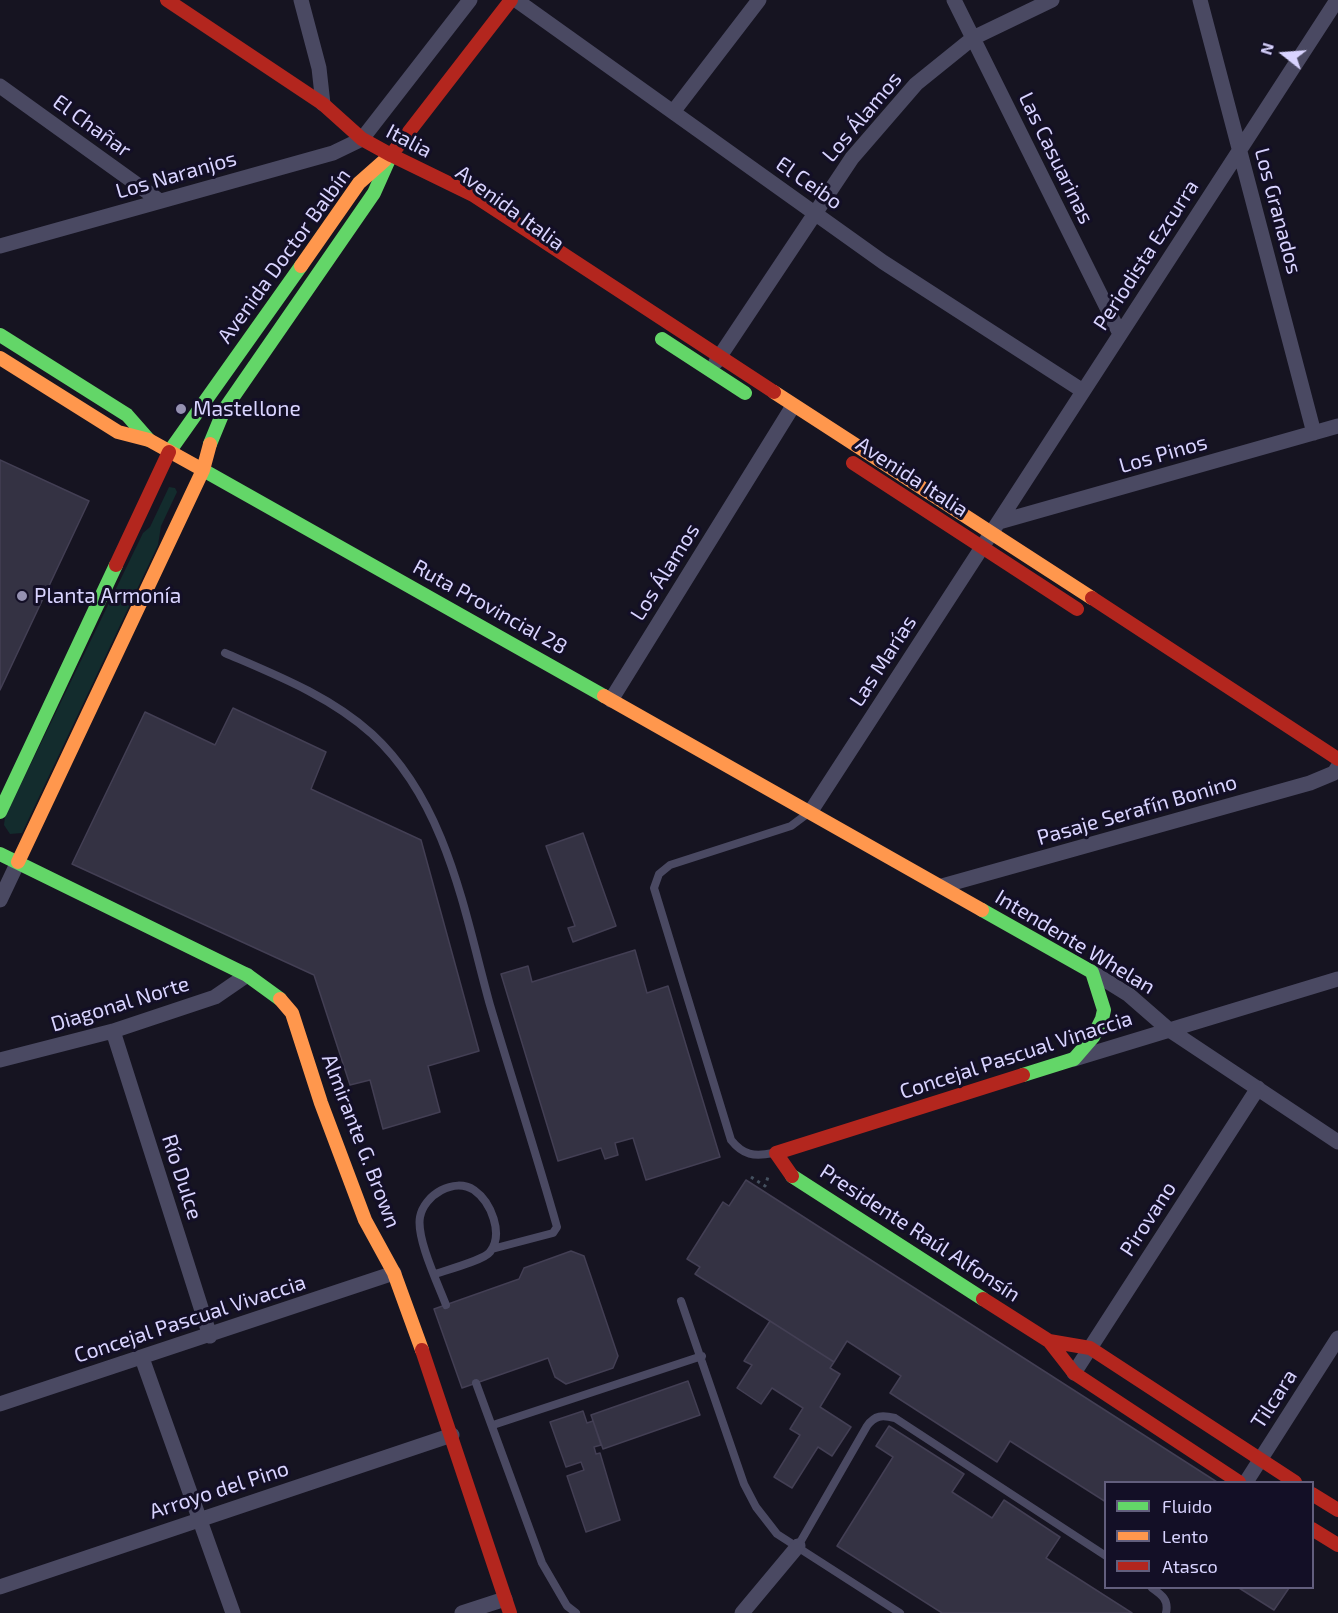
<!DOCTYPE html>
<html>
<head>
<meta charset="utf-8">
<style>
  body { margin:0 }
  #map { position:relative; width:1338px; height:1613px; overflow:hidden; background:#161421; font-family:"Exo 2",sans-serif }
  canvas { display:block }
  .legend { position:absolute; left:1104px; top:1481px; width:210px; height:108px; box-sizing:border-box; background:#130f26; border:2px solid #625e7d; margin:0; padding:8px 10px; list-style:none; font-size:18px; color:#d9d4ff }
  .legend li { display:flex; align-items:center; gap:12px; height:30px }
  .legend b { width:30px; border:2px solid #625e7d }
  .north { position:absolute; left:1254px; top:24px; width:60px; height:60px; -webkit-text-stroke:4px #130f26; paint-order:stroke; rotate:287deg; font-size:16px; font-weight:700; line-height:24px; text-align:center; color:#d9d4ff }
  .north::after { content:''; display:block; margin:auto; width:21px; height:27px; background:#d9d4ff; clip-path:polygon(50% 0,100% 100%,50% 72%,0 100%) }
</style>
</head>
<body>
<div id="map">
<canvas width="1338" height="1613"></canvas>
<ul class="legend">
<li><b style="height:8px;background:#63d668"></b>Fluido</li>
<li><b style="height:8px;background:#ff974d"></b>Lento</li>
<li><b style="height:8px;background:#b3261e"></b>Atasco</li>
</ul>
<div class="north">N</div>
</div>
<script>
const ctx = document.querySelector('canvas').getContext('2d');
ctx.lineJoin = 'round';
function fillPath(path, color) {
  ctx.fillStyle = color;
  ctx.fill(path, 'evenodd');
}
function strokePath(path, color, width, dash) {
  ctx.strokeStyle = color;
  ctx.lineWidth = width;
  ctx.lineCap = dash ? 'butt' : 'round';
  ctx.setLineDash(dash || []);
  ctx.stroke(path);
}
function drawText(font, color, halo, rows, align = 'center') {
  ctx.font = font + ' "Exo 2",sans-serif';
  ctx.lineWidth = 6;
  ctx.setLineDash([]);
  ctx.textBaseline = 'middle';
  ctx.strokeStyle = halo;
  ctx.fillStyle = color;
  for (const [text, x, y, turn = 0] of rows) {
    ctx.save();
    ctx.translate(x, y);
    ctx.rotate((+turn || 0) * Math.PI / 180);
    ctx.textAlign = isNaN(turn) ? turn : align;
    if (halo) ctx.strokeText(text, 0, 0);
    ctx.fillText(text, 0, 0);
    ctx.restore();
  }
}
fillPath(new Path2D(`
  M169 487 175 488 177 492 161 526 158 545 22 833 10 834 4 825 5 817 143 533 150 527Z`), '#132c2d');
const building = new Path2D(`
  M0 460 89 501 0 690Z
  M233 708 326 752 311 789 421 840 479 1051 428 1066 440 1112 383 1129 370 1080 350 1085 314 975 72 864 145 712 215 745Z
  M583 833 616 926 573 942 568 928 575 926 546 846Z
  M635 950 647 993 668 986 720 1157 646 1180 633 1138 615 1143 618 1155 605 1159 601 1148 558 1161 501 974 528 966 532 982Z
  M746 1180 1217 1482H1106V1502L1010 1441 997 1462 890 1393 901 1376 847 1341 834 1362 770 1321 695 1274 700 1267 687 1259 723 1202 729 1206Z
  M571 1251 584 1256 618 1356 613 1368 566 1384 555 1377 548 1358 462 1388 434 1309 519 1279 524 1268Z
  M770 1321 834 1362 830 1368 840 1374 820 1407 851 1427 832 1456 818 1447 792 1488 774 1477 800 1435 790 1429 803 1408 772 1388 761 1404 737 1388 752 1365 744 1361Z
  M688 1381 700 1415 603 1449 591 1415Z
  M583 1411 587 1423 593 1421 601 1445 594 1447 596 1454 600 1453 620 1520 586 1532 567 1476 584 1470 581 1462 566 1467 550 1422Z
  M889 1426 964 1474 952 1492 992 1518 1004 1500 1060 1537 1046 1558 1132 1613H942L837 1546 893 1457 876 1446Z
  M1239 1588H1289L1274 1610Z`);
fillPath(building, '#343243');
strokePath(building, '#433f54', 1.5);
strokePath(new Path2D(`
  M751 1177 765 1186 769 1174`), '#44505f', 3, [3, 4.5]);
strokePath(new Path2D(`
  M225 653C276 675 330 696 372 734 447 803 464 911 490 1005 512 1079 536 1153 557 1227L553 1233 492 1249
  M773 1153C754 1157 743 1155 731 1140L654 888 659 874 670 865 791 826 807 814
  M435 1274C447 1270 484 1260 490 1252 504 1234 491 1202 474 1190 454 1177 424 1195 420 1217 416 1238 438 1284 446 1305
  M681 1301 744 1484 756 1507 777 1534 900 1613
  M476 1383 542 1563 567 1606 576 1613
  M493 1425 702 1356
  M798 1546 867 1426C875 1415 882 1415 895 1418L1106 1556
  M1152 1588C1162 1595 1169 1600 1166 1613`), '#4a4962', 8);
strokePath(new Path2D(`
  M301 0 319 68 323 104
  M516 0 883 262 1083 391
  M954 0 1120 334
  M1200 0 1314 433
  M0 86 160 201
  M673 112 759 0
  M0 246 333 153 362 139 470 0
  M716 362 852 158 916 84 973 38 1052 0
  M999 522 1338 426
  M611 700 793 406
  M811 811 1337 0
  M942 886 1310 783 1334 773 1338 767
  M0 900 18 862
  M1092 972 1129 995 1168 1029 1338 1142
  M113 1031 210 1336
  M1074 1059 1338 979
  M0 1060 113 1031 215 997 247 975
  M142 1358 233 1613
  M1074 1373 1258 1088
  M0 1404 394 1273
  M1246 1482 1338 1338
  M0 1587 452 1435
  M462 1613 505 1599
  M742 1613 798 1546`), '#4a4962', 15);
strokePath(new Path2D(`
  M0 335 127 415 149 440
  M662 339 745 393
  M210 444 224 410 374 193 391 155
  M169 452 301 266
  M203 470 604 696
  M0 812 116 565
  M0 854 247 975 280 999
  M982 910 1092 972 1104 1010 1102 1019 1093 1037 1074 1059 1023 1075
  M792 1176 983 1299`), '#63d668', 14);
strokePath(new Path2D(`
  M301 266 359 183 385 160
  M0 358 118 432 149 440 203 470 210 444
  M774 392 1092 598
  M604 696 982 910
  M18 862 203 470
  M280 999 292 1013 321 1103 365 1220 394 1273 422 1350`), '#ff974d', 14);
strokePath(new Path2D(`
  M167 0 323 104 362 139 391 155 511 0
  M391 155 473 195 774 392
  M853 463 1077 609
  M116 565 169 452
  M1092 598 1338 759
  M792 1176 776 1153 1023 1075
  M983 1299 1049 1341 1074 1373 1239 1482
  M1049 1341 1090 1348 1295 1482
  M422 1350 510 1613
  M1312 1494 1338 1510
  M1312 1529 1338 1545`), '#b3261e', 14);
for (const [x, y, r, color] of [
  [181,409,6,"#9591b1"],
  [22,596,6,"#9591b1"]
]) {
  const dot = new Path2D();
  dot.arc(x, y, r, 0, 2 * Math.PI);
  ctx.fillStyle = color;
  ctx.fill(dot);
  strokePath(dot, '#130f26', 2);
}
drawText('21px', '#d9d4ff', '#130f26', [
  ["Los Álamos",862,117,-50],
  ["El Chañar",92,126,36],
  ["Italia",409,141,28],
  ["Las Casuarinas",1056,158,64],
  ["Los Naranjos",176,175,-16],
  ["El Ceibo",809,183,35],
  ["Avenida Italia",510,208,36],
  ["Los Granados",1278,211,75],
  ["Periodista Ezcurra",1146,255,-57],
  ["Avenida Doctor Balbín",284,256,-54],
  ["Los Pinos",1163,454,-16],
  ["Avenida Italia",912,477,33],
  ["Los Álamos",665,572,-58],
  ["Ruta Provincial 28",490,607,29],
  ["Las Marías",883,661,-57],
  ["Pasaje Serafín Bonino",1137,810,-16],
  ["Intendente Whelan",1075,942,31],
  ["Diagonal Norte",120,1004,-17],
  ["Concejal Pascual Vinaccia",1016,1055,-18],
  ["Almirante G. Brown",361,1141,69],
  ["Río Dulce",182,1177,72],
  ["Pirovano",1148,1219,-57],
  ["Presidente Raúl Alfonsín",920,1233,33],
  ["Concejal Pascual Vivaccia",190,1319,-18],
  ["Tilcara",1274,1399,-57],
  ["Arroyo del Pino",219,1490,-18]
]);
drawText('21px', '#d9d4ff', '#130f26', [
  ["Mastellone",193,409],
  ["Planta Armonía",34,596]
], 'left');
</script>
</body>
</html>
